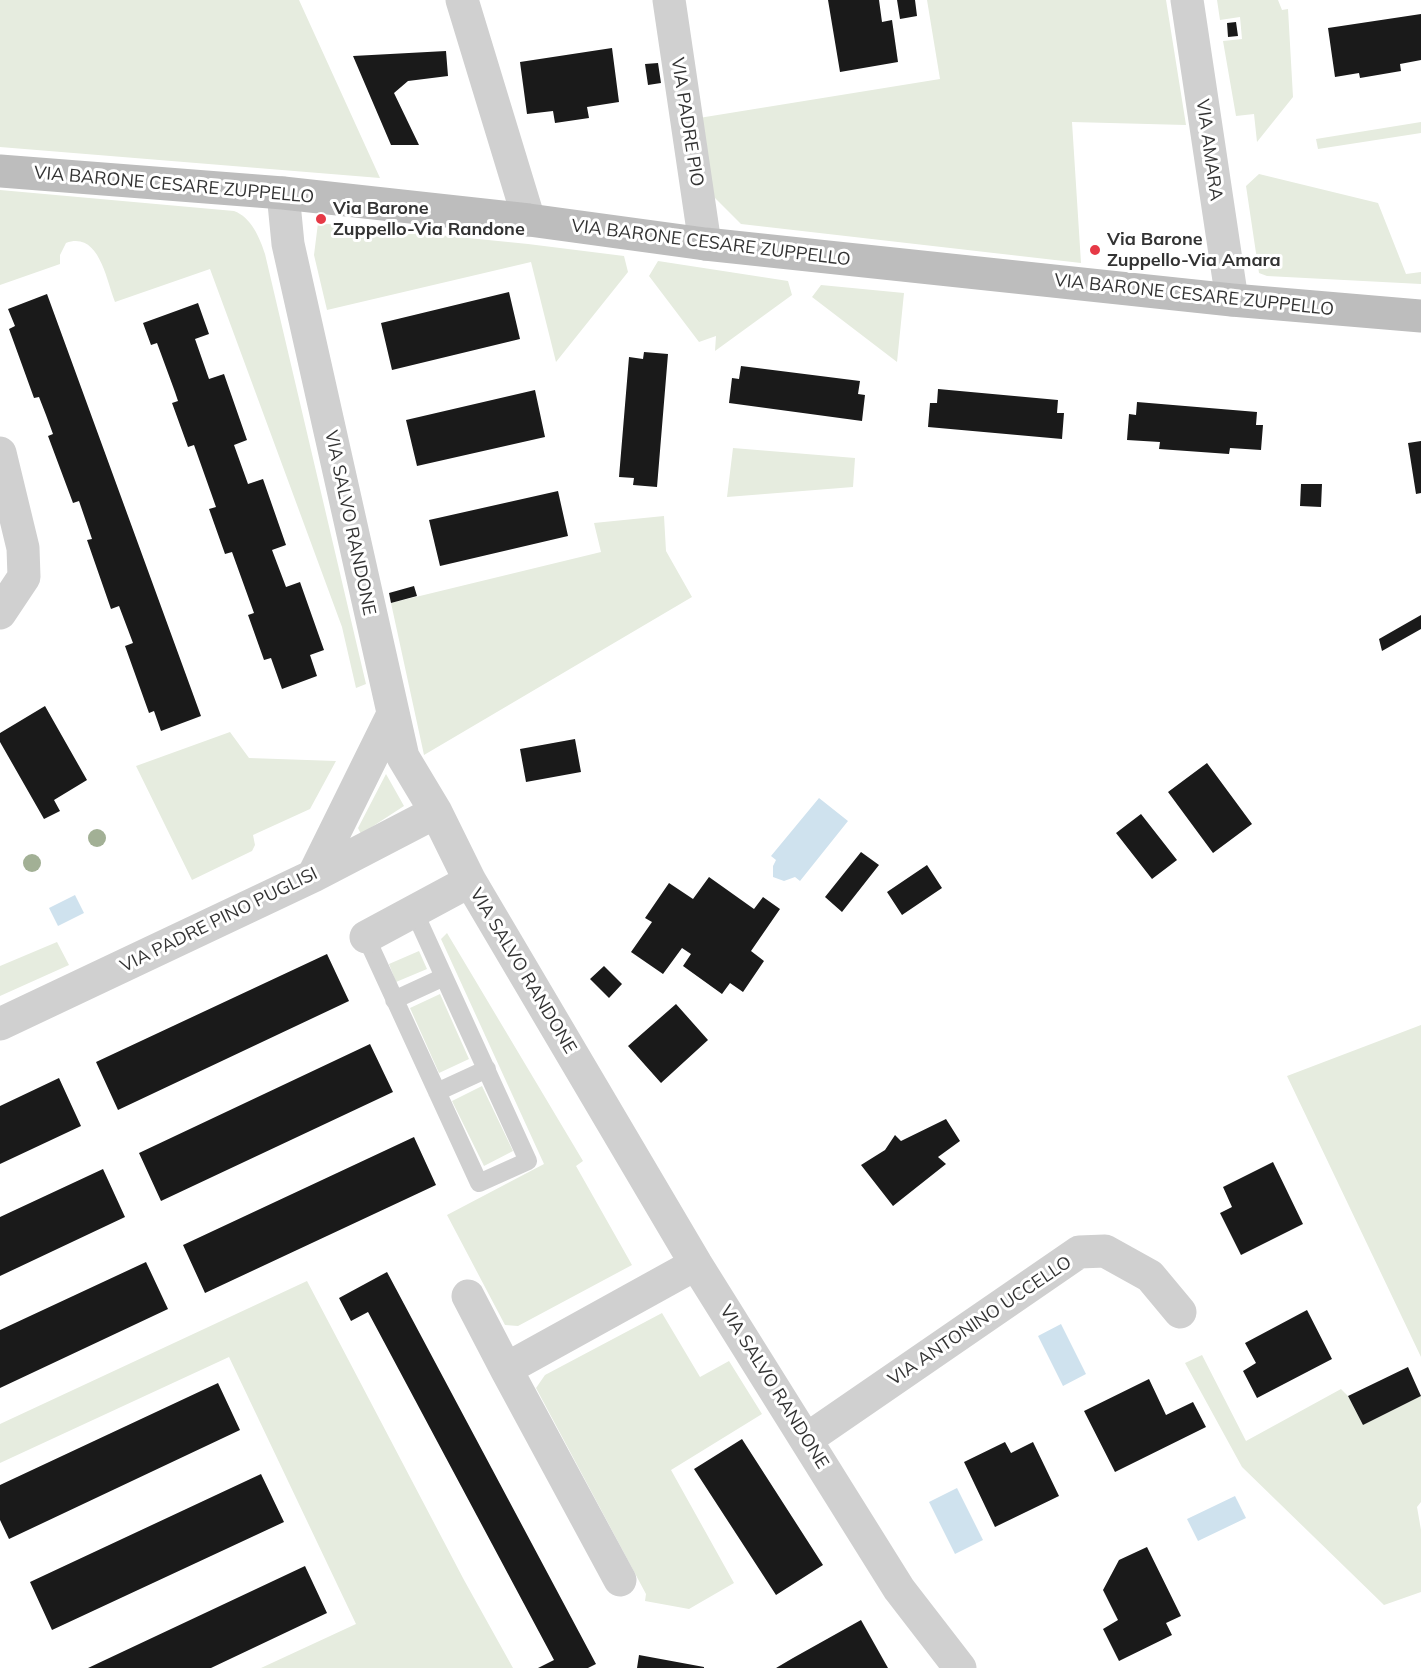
<!DOCTYPE html>
<html>
<head>
<meta charset="utf-8">
<style>
  body { margin:0 }
  canvas { display:block; background:#fff }
</style>
</head>
<body>
<canvas width="1421" height="1668"></canvas>
<script>
const ctx = document.querySelector('canvas').getContext('2d');
ctx.lineJoin = 'round';
function fillPath(path, color) {
  ctx.fillStyle = color;
  ctx.fill(path, 'evenodd');
}
function strokePath(path, color, width, dash) {
  ctx.strokeStyle = color;
  ctx.lineWidth = width;
  ctx.lineCap = dash ? 'butt' : 'round';
  ctx.setLineDash(dash || []);
  ctx.stroke(path);
}
function drawText(font, color, halo, rows, align = 'center') {
  ctx.font = font + ' Mulish,sans-serif';
  ctx.lineWidth = 6;
  ctx.setLineDash([]);
  ctx.textBaseline = 'middle';
  ctx.strokeStyle = halo;
  ctx.fillStyle = color;
  for (const [text, x, y, turn = 0] of rows) {
    ctx.save();
    ctx.translate(x, y);
    ctx.rotate((+turn || 0) * Math.PI / 180);
    ctx.textAlign = isNaN(turn) ? turn : align;
    if (halo) ctx.strokeText(text, 0, 0);
    ctx.fillText(text, 0, 0);
    ctx.restore();
  }
}
fillPath(new Path2D(`
  M0 0H299L380 178 0 147Z
  M927 0H1166L1186 125 1072 122 1081 263 741 224 712 195 699 118 940 79Z
  M1217 0H1278L1282 10 1288 9 1293 97 1257 142 1254 114 1236 116 1223 41 1242 39 1240 17 1220 20Z
  M1421 122V133L1318 149 1316 139Z
  M1259 174 1378 203 1406 274 1421 272V284L1267 276 1259 273 1246 186Z
  M0 190 234 211C251 217 260 238 265 254L366 684 356 688 342 627 210 269 115 302C106 279 99 231 66 243L60 255V264L0 285Z
  M318 223 528 244 624 256 628 272 556 362 531 262 327 310 314 255Z
  M658 261 788 281 792 295 715 351 716 336 699 342 649 276Z
  M821 285 904 293 897 362 812 297Z
  M733 448 855 458 853 487 727 497Z
  M664 516 666 551 692 597 424 755 391 603 601 552 594 523Z
  M230 732 249 758 336 761 310 809 253 835 255 845 252 851 192 880 136 766Z
  M386 774 404 806 361 834 358 828Z
  M447 933 583 1161 576 1166 632 1265 518 1326 505 1325 447 1215 544 1164 441 939Z
  M57 942 69 965 0 996V966Z
  M419 951 427 969 396 982 389 964Z
  M440 994 469 1059 439 1073 410 1008Z
  M1421 1025V1357L1287 1076Z
  M482 1086 513 1151 484 1166 452 1101Z
  M307 1281 464 1580 513 1668H261L356 1624 229 1357 0 1463V1424Z
  M662 1313 700 1377 729 1361 762 1414 671 1470 734 1583 689 1609 645 1601 646 1594 536 1388 545 1375Z
  M1202 1355 1246 1441 1341 1389 1348 1396 1363 1425 1421 1396V1502L1417 1507 1421 1530V1592L1384 1605 1242 1467 1185 1363Z`), '#e6ecdf');
fillPath(new Path2D(`
  M819 798 848 821 800 881 795 877 784 881 773 877V866L776 860 771 856Z
  M75 895 84 913 58 926 49 908Z
  M1061 1324 1086 1374 1063 1386 1038 1336Z
  M957 1488 983 1540 955 1554 929 1502Z
  M1235 1496 1246 1518 1198 1541 1187 1519Z`), '#cfe2ee');
fillPath(new Path2D(`
  M828 0H879L882 22 892 20 898 62 840 72Z
  M897 0H915L917 16 900 19Z
  M1421 14V60L1400 64 1401 71 1360 78 1359 73 1335 77 1328 28Z
  M1236 22 1238 36 1228 37 1227 23Z
  M612 48 619 102 587 107 589 118 555 123 553 111 527 114 520 62Z
  M446 51 448 76 408 81 394 93 419 145H391L353 56Z
  M658 63 661 83 648 85 645 64Z
  M509 292 520 339 392 370 381 323Z
  M47 294 201 716 161 731 154 711 149 713 125 646 133 643 119 606 111 609 87 540 92 539 79 501 73 503 48 436 53 434 46 415 39 397 34 398 9 329 15 326 8 309Z
  M198 303 209 334 195 339 209 379 224 374 247 440 234 445 248 484 263 479 286 545 272 550 286 587 300 582 324 650 310 655 317 676 282 689 271 658 264 660 248 615 254 613 232 552 225 554 209 509 216 507 194 445 188 447 172 403 178 401 175 392 157 343 151 345 143 323Z
  M644 352 668 354 657 487 633 485 634 478 619 477 629 357 643 359Z
  M741 366 860 381 858 394 865 395 862 421 729 403 732 378 739 379Z
  M938 389 1058 400 1057 413H1064L1062 439 928 427 930 403H937Z
  M535 390 545 437 417 466 406 420Z
  M1137 402 1257 412 1256 425H1263L1261 450 1230 448 1229 454 1159 449 1160 442 1127 440 1129 414 1136 415Z
  M1421 441V493L1416 494 1408 443Z
  M1301 484H1322L1321 507 1300 506Z
  M558 491 568 536 440 566 429 520Z
  M414 586 417 596 391 603 389 593Z
  M1421 615V629L1382 651 1379 639Z
  M45 706 87 780 54 800 60 811 44 819 0 742V733Z
  M575 739 581 772 526 782 520 749Z
  M1207 763 1252 824 1213 853 1168 792Z
  M1141 814 1177 860 1152 879 1116 833Z
  M861 852 879 865 842 912 825 897Z
  M927 865 942 888 902 915 887 892Z
  M709 877 754 909 763 897 780 909 751 951 764 961 743 992 730 983 722 994 683 966 691 954 682 948 663 974 631 952 652 922 645 918 669 883 693 899Z
  M327 954 349 1001 118 1110 96 1062Z
  M604 966 622 984 609 998 590 979Z
  M676 1004 708 1040 661 1083 628 1046Z
  M370 1044 393 1092 161 1201 139 1153Z
  M59 1078 81 1126 0 1164V1106Z
  M946 1119 960 1141 938 1157 946 1164 893 1206 861 1165 885 1150 895 1135 901 1141Z
  M414 1137 436 1185 205 1293 183 1245Z
  M1273 1162 1303 1224 1241 1255 1220 1213 1232 1207 1223 1187Z
  M103 1169 125 1217 0 1276V1217Z
  M146 1262 168 1309 0 1388V1330Z
  M387 1272 596 1664 588 1668H538L554 1660 368 1312 351 1321 339 1298Z
  M1307 1310 1332 1359 1257 1398 1243 1371 1256 1363 1245 1343Z
  M1408 1367 1421 1396 1363 1425 1348 1396Z
  M1149 1379 1166 1415 1193 1402 1206 1427 1115 1472 1084 1411Z
  M218 1383 240 1430 9 1539 0 1520V1485Z
  M742 1439 823 1565 776 1595 694 1469Z
  M1005 1442 1011 1453 1033 1442 1059 1496 995 1527 964 1462Z
  M261 1474 284 1522 52 1630 30 1582Z
  M1147 1547 1181 1616 1166 1623 1172 1635 1119 1661 1103 1629 1118 1620 1103 1590 1119 1560Z
  M305 1566 327 1613 211 1668H88Z
  M861 1620 888 1668H776L793 1658Z
  M639 1655 704 1667V1668H637Z`), '#1a1a1a');
strokePath(new Path2D(`
  M366 937 479 1183 528 1161 414 911
  M394 1000 444 977
  M437 1092 487 1069`), '#d0d0d0', 18);
strokePath(new Path2D(`
  M462 0 529 220
  M669 0 705 244
  M1187 0 1232 300
  M283 193 288 244 403 757 436 812 470 881 696 1264 899 1589 960 1668
  M0 453 23 548 24 577 0 613
  M313 876 392 716
  M366 937 470 881
  M0 1024 313 876 436 812
  M468 1296 506 1369
  M807 1439 1079 1252 1105 1251 1150 1276 1180 1312
  M620 1580 506 1369 696 1264`), '#d0d0d0', 33);
strokePath(new Path2D(`
  M0 171 283 193 529 220 705 244 1232 300 1421 316`), '#bdbdbd', 33);
ctx.fillStyle = '#a2b095';
for (const [x, y] of [
  [97,838],
  [32,863]
]) {
  ctx.beginPath();
  ctx.arc(x, y, 9, 0, 2 * Math.PI);
  ctx.fill();
}
for (const [x, y, r, color] of [
  [321,219,6,"#e63946"],
  [1095,250,6,"#e63946"]
]) {
  const dot = new Path2D();
  dot.arc(x, y, r, 0, 2 * Math.PI);
  ctx.fillStyle = color;
  ctx.fill(dot);
  strokePath(dot, '#fff', 2);
}
drawText('18px', '#333', '#fff', [
  ["VIA PADRE PIO",687,122,81],
  ["VIA AMARA",1209,150,82],
  ["VIA BARONE CESARE ZUPPELLO",174,185,5],
  ["VIA BARONE CESARE ZUPPELLO",711,243,7],
  ["VIA BARONE CESARE ZUPPELLO",1194,295,6],
  ["VIA SALVO RANDONE",350,523,78],
  ["VIA PADRE PINO PUGLISI",219,920,-26],
  ["VIA SALVO RANDONE",523,971,59],
  ["VIA ANTONINO UCCELLO",980,1321,-34],
  ["VIA SALVO RANDONE",774,1387,58]
]);
drawText('bold 18px', '#333', '#fff', [
  ["Via Barone",333,209],
  ["Zuppello-Via Randone",333,230],
  ["Via Barone",1107,240],
  ["Zuppello-Via Amara",1107,261]
], 'left');
</script>
</body>
</html>
